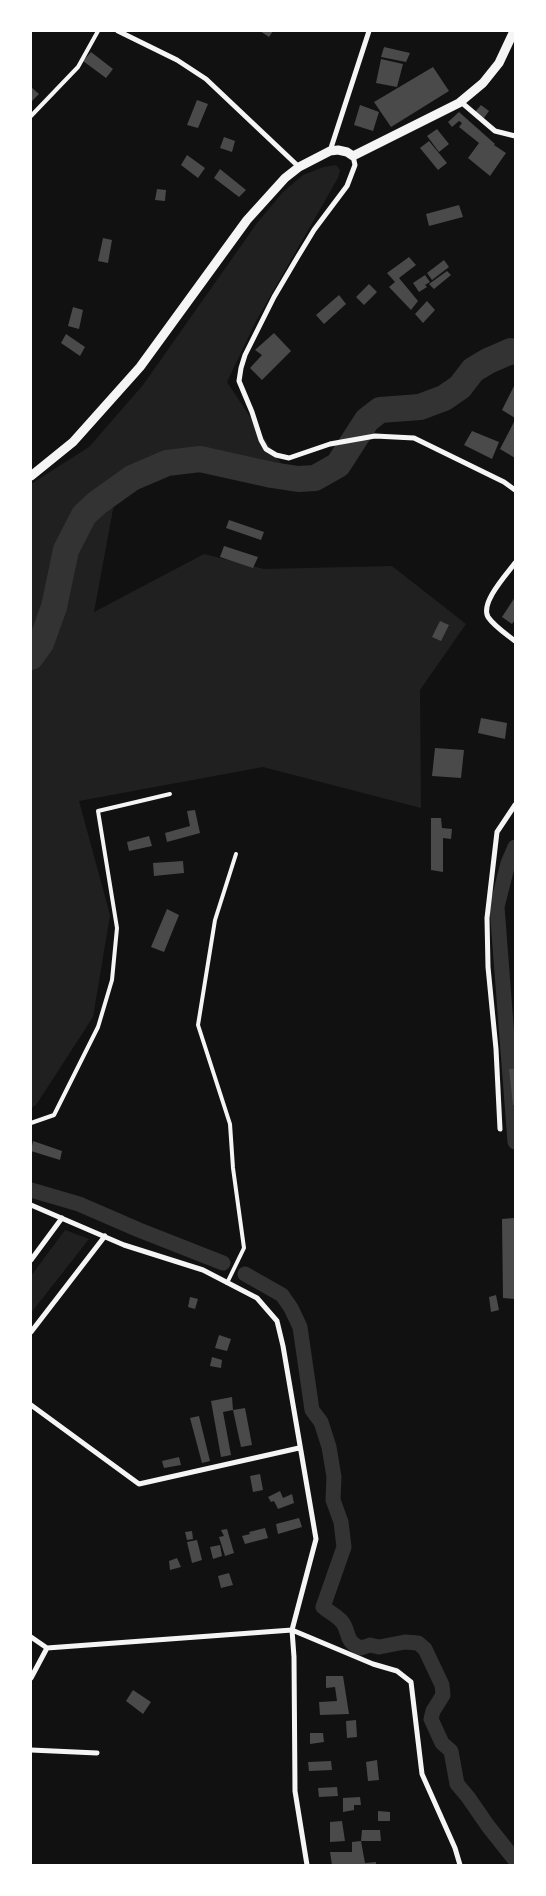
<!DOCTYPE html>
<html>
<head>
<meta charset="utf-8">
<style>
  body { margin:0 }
  #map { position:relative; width:546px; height:1896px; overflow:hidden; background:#111; font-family:"Exo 2",sans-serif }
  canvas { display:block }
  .frame { position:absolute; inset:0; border:32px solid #fff; pointer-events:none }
</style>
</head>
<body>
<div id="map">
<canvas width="546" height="1896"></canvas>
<div class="frame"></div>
</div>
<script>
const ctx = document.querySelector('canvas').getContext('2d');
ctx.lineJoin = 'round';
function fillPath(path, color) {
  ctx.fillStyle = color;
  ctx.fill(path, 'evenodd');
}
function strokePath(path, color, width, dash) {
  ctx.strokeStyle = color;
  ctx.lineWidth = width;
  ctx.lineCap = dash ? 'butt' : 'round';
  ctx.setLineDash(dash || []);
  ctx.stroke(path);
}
fillPath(new Path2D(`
  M336 165 340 170 338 178 256 321 227 382 290 477C256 468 219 455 184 464 158 471 136 489 114 504L94 612 204 554 264 569 392 566 466 624 420 690 421 808 263 767 79 801 110 915 93 1017 36 1105 31 1108V484L89 447 143 385 257 223 283 192 303 175 324 167Z
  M65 1230 89 1239 31 1313V1276Z`), '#202020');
strokePath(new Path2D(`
  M515 847 508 863 497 907 515 1142
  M31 1190 79 1204 139 1230 223 1263
  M245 1274 282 1295 291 1308 300 1327 312 1410 321 1422 329 1447 334 1477 333 1500 341 1522 344 1547 323 1607C329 1612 339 1617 343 1623 350 1634 345 1642 361 1648L370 1645 379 1647 405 1642 418 1643 425 1649 442 1685 443 1695 433 1711 431 1719 442 1743 451 1751 457 1784 468 1797 488 1826 515 1860`), '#333', 15);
strokePath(new Path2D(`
  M31 657 41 643 54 607 66 550 84 515 97 503 132 478 167 463 200 459 272 475 298 479 315 478 338 465 367 420 380 410 420 407 444 398 460 387 473 370 488 361 511 351 515 352`), '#333', 26);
fillPath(new Path2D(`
  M260 31H273L269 37Z
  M384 47 410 53 406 62 381 57Z
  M91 52 113 69 106 78 83 61Z
  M381 59 403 64 397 87 376 83Z
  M433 67 449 91 391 127 374 102Z
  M31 87 39 94 31 102Z
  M197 100 208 104 198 128 187 125Z
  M360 105 379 112 373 131 354 125Z
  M481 105 489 111 484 118 475 112Z
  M459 112 495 144 494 145 506 153 490 176 468 158 479 143 459 127 462 123 459 121 452 127 448 122Z
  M437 129 449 144 439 152 427 136Z
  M224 137 235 141 232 152 220 148Z
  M429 141 447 163 438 170 420 148Z
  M187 155 205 168 198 178 181 165Z
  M220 169 246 190 239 197 214 178Z
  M157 189 166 190 165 201 155 200Z
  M459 205 463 217 429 226 426 214Z
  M103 238 112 240 108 263 98 261Z
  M409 257 416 265 399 278 418 301 411 310 389 287 395 282 387 273Z
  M444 260 449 267 432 280 427 273Z
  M447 271 451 275 434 289 429 284Z
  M425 275 430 282 425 285 427 287 419 292 413 283Z
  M369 284 377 292 364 305 356 297Z
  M339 295 346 304 324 324 316 315Z
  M427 301 435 310 423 323 415 314Z
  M73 307 83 310 79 329 68 326Z
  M274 333 291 351 262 380 250 368 262 355 255 350Z
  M66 334 85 347 80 356 61 343Z
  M515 384V418L502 410Z
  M515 420V458L500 449Z
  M472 431 499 442 492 459 464 445Z
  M229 520 264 532 261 540 226 528Z
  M224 546 258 557 253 568 220 557Z
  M515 597V620L512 624 502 617Z
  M440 621 449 625 441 641 432 637Z
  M481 718 507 723 505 739 478 733Z
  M435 748 464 750 461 778 432 776Z
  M195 810 200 833 167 842 165 833 190 826 187 811Z
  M431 818H441L442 828 452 829 451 839 443 838V872L431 870Z
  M149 836 152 846 129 851 127 842Z
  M183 861 184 873 154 876 153 863Z
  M167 909 179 915 164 952 151 947Z
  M509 1069H515V1105H513Z
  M33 1141 62 1151 60 1160 31 1151Z
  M514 1218 515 1299 503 1298 502 1219Z
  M496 1295 499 1310 491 1312 489 1297Z
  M190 1297 198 1299 195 1309 188 1307Z
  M219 1335 231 1339 227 1351 215 1348Z
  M212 1357 222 1360 221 1368 210 1366Z
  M232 1397 233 1410 223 1412 231 1455 221 1457 211 1401Z
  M245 1408 252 1445 241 1447 233 1410Z
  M199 1416 210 1461 202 1463 190 1418Z
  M179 1457 181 1465 164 1468 162 1461Z
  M260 1474 263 1490 253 1492 250 1476Z
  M280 1491 283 1498 292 1494 294 1503 278 1509 274 1501 271 1502 268 1497Z
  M299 1518 302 1527 278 1534 276 1524Z
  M265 1528 268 1538 245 1544 242 1536 250 1534 249 1532Z
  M227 1529 234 1553 225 1556 219 1537 224 1536 221 1530Z
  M192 1531 193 1539 187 1540 185 1532Z
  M197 1540 202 1560 192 1563 187 1542Z
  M220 1545 222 1556 213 1559 210 1547Z
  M177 1558 181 1567 170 1570 169 1561Z
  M229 1573 233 1585 221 1588 218 1576Z
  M326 1676H343L349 1714 320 1715 319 1702 337 1701 335 1687 326 1688Z
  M133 1690 151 1702 143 1714 126 1701Z
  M356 1720 357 1737 347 1738 346 1721Z
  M310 1733H323L324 1742 310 1744Z
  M377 1760 379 1780 368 1781 366 1762Z
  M331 1761 332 1770 309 1771 308 1762Z
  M337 1787 338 1796 319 1797 318 1788Z
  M360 1797 361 1805H354V1810L343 1812V1798Z
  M378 1811 390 1812V1821H378Z
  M342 1821 345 1841 330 1842V1822Z
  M362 1830H380L381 1841H361Z
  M361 1841 365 1863 376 1862V1865H332L330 1852H352V1842Z`), '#4a4a4a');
strokePath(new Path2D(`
  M31 116 78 67 98 31
  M31 1123 54 1115 98 1027 112 980 117 928 98 811 170 794
  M227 1283 244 1248 233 1168 230 1124 198 1025 215 920 236 854`), '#f5f5f5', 4);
strokePath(new Path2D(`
  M118 31 177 60 206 79 299 167
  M461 102 495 131 515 136
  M330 151 369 31
  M353 156 355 165 347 186 314 230 297 258 274 297 245 355 241 368 239 381 252 412 261 440 266 449 276 455 289 458 330 444 375 436 414 438 504 482 515 490
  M515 563C506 575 480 603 488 617 494 626 506 634 515 641
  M500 1129 496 1049 488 967 487 918 497 832 515 805
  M31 1205 124 1245 203 1270 257 1298 277 1321 283 1346 316 1539 292 1630 294 1657 295 1791 307 1865
  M31 1260 62 1218
  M31 1332 105 1236
  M31 1405 139 1484 299 1448
  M31 1637 47 1648 292 1630 373 1664 397 1671 411 1682 422 1774 455 1848 460 1865
  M31 1678 47 1648
  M31 1750 97 1753`), '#f5f5f5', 5);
strokePath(new Path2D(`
  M31 476 73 442 140 367 247 220 285 178 299 167 330 151 338 150 347 152 353 156 459 103 483 83 499 63 514 31`), '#f5f5f5', 9);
</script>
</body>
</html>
